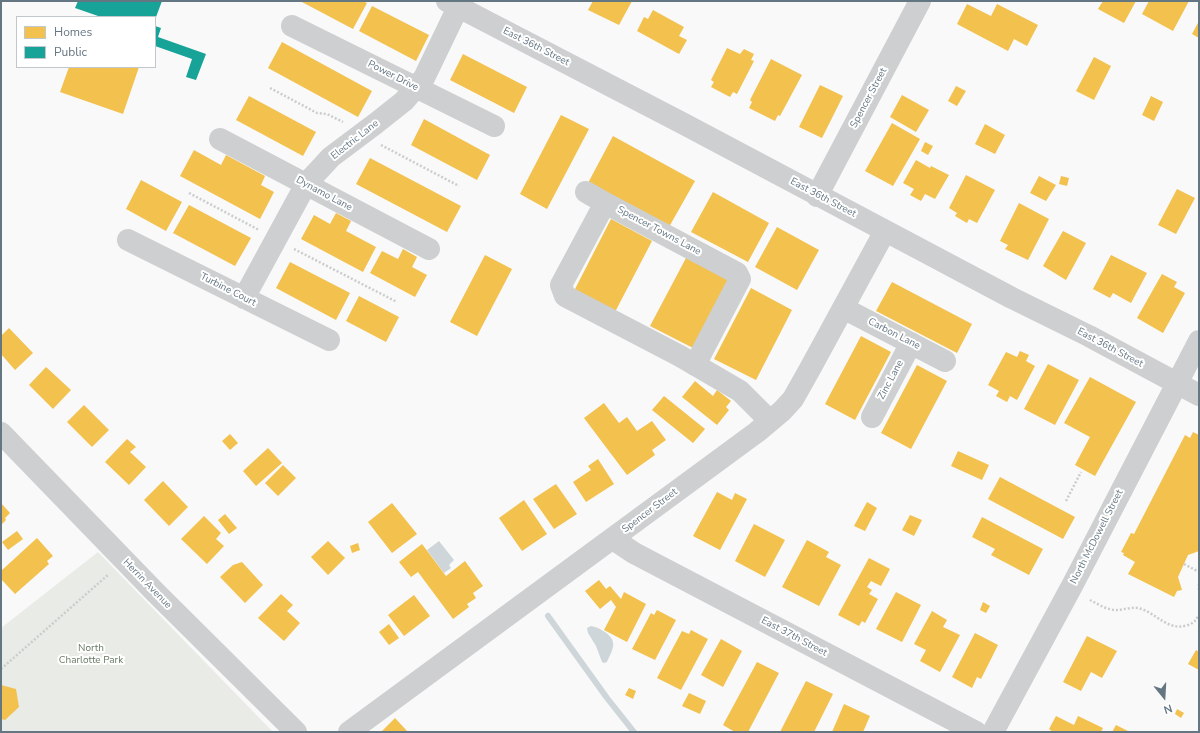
<!DOCTYPE html>
<html>
<head>
<meta charset="utf-8">
<style>
  body { margin:0 }
  #map { position:relative; width:1200px; height:733px; overflow:hidden; background:#f9f9f9; font-family:"Nunito Sans",sans-serif }
  canvas { display:block }
  .frame { position:absolute; inset:0; border:2px solid #657683; pointer-events:none }
  .legend { position:absolute; left:16px; top:16px; width:140px; height:52px; box-sizing:border-box; background:#fff; border:1px solid #c1c8cd; margin:0; padding:5px 7px; list-style:none; font-size:12px; color:#657683 }
  .legend li { display:flex; align-items:center; gap:8px; height:20px }
  .legend b { width:20px; border:1px solid #c1c8cd }
  .north { position:absolute; left:1144px; top:677px; width:40px; height:40px; -webkit-text-stroke:3px #fff; paint-order:stroke; rotate:162deg; font-size:11px; font-weight:700; line-height:16px; text-align:center; color:#657683 }
  .north::after { content:''; display:block; margin:auto; width:14px; height:18px; background:#657683; clip-path:polygon(50% 0,100% 100%,50% 72%,0 100%) }
</style>
</head>
<body>
<div id="map">
<canvas width="1200" height="733"></canvas>
<div class="frame"></div>
<ul class="legend">
<li><b style="height:11px;background:#f2c14e"></b>Homes</li>
<li><b style="height:11px;background:#17a398"></b>Public</li>
</ul>
<div class="north">N</div>
</div>
<script>
const ctx = document.querySelector('canvas').getContext('2d');
ctx.lineJoin = 'round';
function fillPath(path, color) {
  ctx.fillStyle = color;
  ctx.fill(path, 'evenodd');
}
function strokePath(path, color, width, dash) {
  ctx.strokeStyle = color;
  ctx.lineWidth = width;
  ctx.lineCap = dash ? 'butt' : 'round';
  ctx.setLineDash(dash || []);
  ctx.stroke(path);
}
function drawText(font, color, halo, rows, align = 'center') {
  ctx.font = font + ' "Nunito Sans",sans-serif';
  ctx.lineWidth = 4;
  ctx.setLineDash([]);
  ctx.textBaseline = 'middle';
  ctx.strokeStyle = halo;
  ctx.fillStyle = color;
  for (const [text, x, y, turn = 0] of rows) {
    ctx.save();
    ctx.translate(x, y);
    ctx.rotate((+turn || 0) * Math.PI / 180);
    ctx.textAlign = isNaN(turn) ? turn : align;
    if (halo) ctx.strokeText(text, 0, 0);
    ctx.fillText(text, 0, 0);
    ctx.restore();
  }
}
fillPath(new Path2D(`
  M98 552 273 732H1V628Z`), '#e8ebe6');
fillPath(new Path2D(`
  M439 541 454 560 449 565 451 568 444 573 427 550Z
  M591 626C597 627 600 629 605 632 619 642 612 650 607 662L604 663 602 662 596 646 588 633 587 628Z`), '#ced6d9');
fillPath(new Path2D(`
  M300 1H362L367 3 353 29Z
  M593 1H632L619 25 588 10Z
  M1103 1H1136L1124 23 1098 9Z
  M1149 1H1189L1173 31 1142 14Z
  M967 4 991 16 997 4 1038 25 1027 46 1014 39 1008 51 957 24Z
  M372 6 429 35 416 61 359 31Z
  M653 10 684 27 679 36 687 40 679 54 637 31 644 17 648 19Z
  M1199 21V38L1192 34Z
  M282 42 372 91 358 117 268 68Z
  M727 48 740 54 744 49 754 54 751 60 754 61 737 94 733 92 730 97 711 87 714 82 711 80Z
  M463 54 527 87 514 113 450 80Z
  M1094 57 1111 66 1094 100 1076 91Z
  M771 59 802 75 780 116 778 115 775 121 749 108 752 102 750 100Z
  M69 67H139L123 114 60 92Z
  M820 85 843 96 822 138 799 127Z
  M956 86 966 91 957 106 948 101Z
  M902 95 929 110 916 132 890 117Z
  M249 96 316 132 303 156 236 120Z
  M1151 96 1163 102 1154 121 1142 115Z
  M561 115 589 129 547 209 520 194Z
  M424 119 490 155 477 180 411 145Z
  M892 123 920 139 893 186 865 171Z
  M985 124 1005 135 995 154 975 144Z
  M613 136 695 181 669 227 588 183Z
  M925 142 933 146 928 155 921 151Z
  M194 150 221 165 226 155 265 176 261 185 274 192 260 219 180 176Z
  M370 158 461 206 447 232 356 184Z
  M916 160 930 168 931 166 949 175 935 199 925 194 921 201 910 195 914 189 903 183Z
  M966 175 995 190 977 223 969 219 967 223 955 216 957 213 949 208Z
  M1039 176 1056 185 1046 201 1030 193Z
  M1061 176 1069 178 1067 186 1059 184Z
  M141 180 182 202 166 231 126 209Z
  M1177 189 1195 198 1176 234 1158 225Z
  M713 192 769 223 748 262 691 232Z
  M1019 203 1049 219 1028 260 1005 249 1008 245 1000 241Z
  M189 205 251 238 235 266 173 233Z
  M336 213 351 221 346 231 376 247 363 272 301 239 314 215 330 224Z
  M611 219 652 241 615 312 574 291Z
  M777 227 819 250 797 290 755 267Z
  M1063 231 1086 243 1066 280 1043 266Z
  M403 249 417 257 412 267 427 275 415 297 370 273 382 251 398 259Z
  M485 255 512 269 477 336 450 322Z
  M1111 255 1147 273 1131 303 1113 293 1110 298 1093 289Z
  M686 258 729 280 693 348 650 326Z
  M290 262 350 293 336 320 276 288Z
  M1162 274 1177 282 1174 287 1185 293 1163 333 1137 318Z
  M892 282 972 324 957 353 876 311Z
  M751 288 792 310 756 380 714 359Z
  M359 296 399 317 386 342 346 321Z
  M9 328 33 353 15 370 1 354V336Z
  M861 336 891 352 855 420 825 404Z
  M1020 351 1029 355 1026 361 1035 366 1017 400 1010 396 1007 402 996 396 999 391 988 385 1006 352 1017 357Z
  M1048 364 1079 380 1055 425 1024 409Z
  M917 365 947 381 911 449 881 433Z
  M46 367 71 390 53 409 29 385Z
  M1090 377 1136 402 1095 476 1075 465 1090 437 1064 423Z
  M695 381 713 396 717 390 731 401 726 407 729 410 717 425 682 397Z
  M664 396 705 429 693 443 652 410Z
  M604 403 619 423 627 417 637 431 652 421 666 440 652 450 655 455 627 475 584 418Z
  M84 405 109 430 92 447 67 422Z
  M1193 432 1199 435V551L1188 555 1178 577 1182 590 1177 591 1174 597 1128 574 1135 562 1123 555 1124 553 1121 552 1131 533 1134 534 1185 435 1190 438Z
  M230 434 238 443 230 450 222 441Z
  M127 439 136 447 130 452 146 467 129 485 105 462Z
  M268 448 282 463 256 486 243 471Z
  M958 451 989 465 982 480 951 466Z
  M598 459 614 484 586 502 573 482 591 470 588 466Z
  M283 465 296 478 278 496 265 483Z
  M1000 477 1075 517 1063 539 988 499Z
  M163 481 188 507 169 526 144 500Z
  M556 484 577 514 554 529 533 499Z
  M717 492 732 500 735 493 747 499 720 550 693 536Z
  M524 500 547 534 522 551 499 518Z
  M867 502 877 508 865 531 854 526Z
  M1 503 10 513 5 518 6 520 1 525Z
  M392 503 417 534 392 553 368 522Z
  M225 514 237 528 229 534 218 520Z
  M910 515 922 520 914 536 902 530Z
  M204 516 221 533 216 539 224 546 207 564 181 539Z
  M982 517 1043 549 1029 575 991 555 995 549 972 537Z
  M754 524 785 540 765 577 735 561Z
  M17 531 23 539 8 550 2 542Z
  M37 538 53 556 47 561 49 564 15 594 1 579V571Z
  M807 540 829 552 826 557 841 565 819 606 782 587Z
  M328 541 345 558 328 575 311 557Z
  M358 543 360 550 352 553 350 546Z
  M422 544 446 576 465 561 483 586 473 593 476 598 467 604 469 607 453 619 418 572 411 577 399 562Z
  M869 558 890 569 881 586 871 581 867 587 872 590 869 594 878 599 865 623 862 621 859 626 838 615Z
  M242 562 263 585 245 603 220 577 233 565Z
  M599 580 606 589 610 586 621 599 624 592 646 604 627 642 604 630 616 607 611 600 600 609 585 591Z
  M896 592 921 605 902 642 876 629Z
  M281 594 293 605 287 611 300 623 284 641 258 618Z
  M414 595 430 616 404 636 388 615Z
  M983 602 990 606 986 613 980 610Z
  M657 610 676 620 655 660 632 649 651 613 654 615Z
  M932 611 947 620 943 627 960 635 940 672 920 661 926 650 914 644Z
  M389 624 399 638 389 645 379 632Z
  M691 630 708 639 681 690 657 678 682 631 689 634Z
  M975 633 998 645 981 679 977 677 972 688 952 677Z
  M1087 636 1117 651 1102 678 1091 672 1081 691 1063 682Z
  M721 639 742 651 723 687 701 675Z
  M1196 650 1199 652V670L1188 664Z
  M757 662 779 673 748 732H735L723 725Z
  M806 681 833 694 814 732H780Z
  M1 685 16 689 19 707 5 720 1 719Z
  M629 688 636 691 633 699 625 695Z
  M689 693 706 701 700 714 682 706Z
  M844 704 870 716 863 732H832Z
  M1177 709 1184 713 1181 718 1175 714Z
  M1056 716 1074 725 1078 716 1103 728 1101 732H1053L1049 729Z
  M395 718 408 732H381Z
  M1116 725 1130 732H1112Z`), '#f2c14e');
fillPath(new Path2D(`
  M78 1H162L156 17H101L75 8Z
  M155 26 161 28 158 37 206 54 196 80 186 77 192 59 155 46Z`), '#17a398');
strokePath(new Path2D(`
  M548 616 607 698 634 732`), '#ced6d9', 6);
strokePath(new Path2D(`
  M270 88 317 113 327 114 343 122
  M381 145 459 186
  M189 193 259 230
  M294 249 397 302
  M1066 501 1081 472
  M1184 564 1199 572
  M1199 584V590
  M1090 600C1098 604 1107 610 1116 610 1123 610 1130 607 1138 608 1156 612 1167 632 1188 625 1194 623 1196 620 1199 615
  M1 669 109 574`), '#cbcccd', 2.5, [2, 2]);
strokePath(new Path2D(`
  M447 1 684 124 1012 298 1089 336 1199 395
  M292 26 494 126
  M220 139 429 249
  M586 192 605 203
  M817 196 920 1
  M128 240 329 340
  M244 298 306 184 331 157 375 124 404 101 424 78 461 1
  M843 308 945 361
  M695 365 740 279 737 273 605 203 561 285 565 296 680 356 740 391 770 421
  M872 417 911 343
  M1 433 156 593 296 732
  M613 539 634 553 976 732
  M349 732 757 432 782 411 793 399 811 367 885 231
  M993 732 1073 584 1199 341`), '#cecfd0', 22);
drawText('10px', '#657683', '#fff', [
  ["East 36th Street",536,47,27],
  ["Power Drive",393,76,27],
  ["Spencer Street",869,98,-62],
  ["Electric Lane",355,140,-38],
  ["Dynamo Lane",324,194,28],
  ["East 36th Street",823,198,28],
  ["Spencer Towns Lane",659,231,28],
  ["Turbine Court",228,290,27],
  ["Carbon Lane",894,334,27],
  ["East 36th Street",1110,348,28],
  ["Zinc Lane",891,380,-62],
  ["Spencer Street",650,511,-37],
  ["North McDowell Street",1097,537,-63],
  ["Herrin Avenue",147,584,46],
  ["East 37th Street",794,637,28]
]);
drawText('10px', '#687a64', '#fff', [
  ["North",91,649],
  ["Charlotte Park",91,661]
]);
</script>
</body>
</html>
